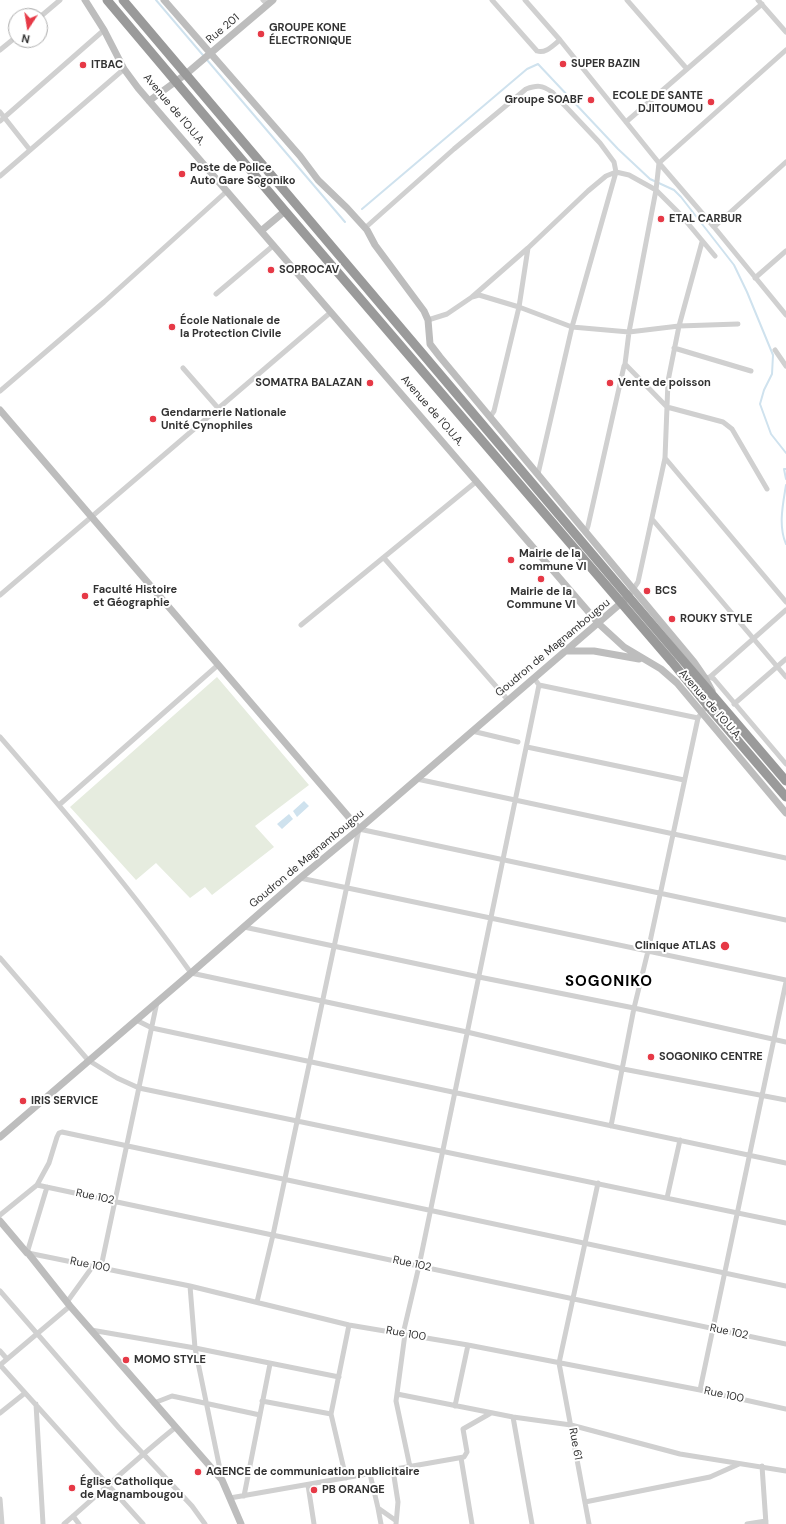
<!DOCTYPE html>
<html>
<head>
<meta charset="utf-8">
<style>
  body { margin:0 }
  #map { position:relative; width:786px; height:1524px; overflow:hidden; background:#fff; font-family:"DM Sans",sans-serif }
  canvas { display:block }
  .north { position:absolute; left:8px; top:8px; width:40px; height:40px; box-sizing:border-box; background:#fff; border:1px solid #adadad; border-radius:50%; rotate:192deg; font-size:11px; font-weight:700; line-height:16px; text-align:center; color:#333 }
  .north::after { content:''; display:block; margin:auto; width:14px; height:18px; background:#e63946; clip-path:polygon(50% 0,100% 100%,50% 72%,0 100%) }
</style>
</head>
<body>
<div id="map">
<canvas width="786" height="1524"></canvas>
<div class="north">N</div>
</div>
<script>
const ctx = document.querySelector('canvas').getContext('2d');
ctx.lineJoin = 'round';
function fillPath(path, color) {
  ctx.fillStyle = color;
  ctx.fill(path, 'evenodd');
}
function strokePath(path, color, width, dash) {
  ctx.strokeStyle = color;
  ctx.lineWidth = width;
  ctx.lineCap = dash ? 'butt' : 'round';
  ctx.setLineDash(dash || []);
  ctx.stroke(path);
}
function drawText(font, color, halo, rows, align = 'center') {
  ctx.font = font + ' "DM Sans",sans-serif';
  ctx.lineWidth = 4;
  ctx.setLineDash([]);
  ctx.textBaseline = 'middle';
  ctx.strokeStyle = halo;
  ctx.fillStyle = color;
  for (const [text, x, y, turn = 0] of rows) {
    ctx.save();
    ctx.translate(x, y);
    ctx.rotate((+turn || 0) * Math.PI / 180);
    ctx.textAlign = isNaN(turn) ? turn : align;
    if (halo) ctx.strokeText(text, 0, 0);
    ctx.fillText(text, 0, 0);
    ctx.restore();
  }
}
fillPath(new Path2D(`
  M217 677 309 785 255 826 274 847 212 895 205 887 190 898 156 863 136 880 70 807Z`), '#e6ecdf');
fillPath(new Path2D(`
  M304 801 309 806 297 817 293 811Z
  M289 814 293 819 282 829 277 824Z`), '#cfe2ee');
strokePath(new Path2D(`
  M156 0 345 222
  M362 209 527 69 538 64 618 149 650 179 674 190 681 197 734 265 747 292 773 355 772 374 764 390 760 404 771 434 786 453
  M786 469H784L786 479
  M786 485C783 504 778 526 786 544`), '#cfe2ee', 2);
strokePath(new Path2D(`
  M263 0 268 5
  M492 0 537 51C546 54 553 45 560 40
  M525 0 560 40 659 163 714 227 786 315
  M627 0 687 69
  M758 0 786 32
  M40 17 60 0
  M0 50 16 37
  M0 112 30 150
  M0 121 104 30
  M626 122 762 4
  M0 176 124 69
  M714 227 786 162
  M365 228 454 149 526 89C537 85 542 85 552 92L600 143 614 162 616 172 572 327 538 474
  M755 278 786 251
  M216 294 274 245
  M472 297 528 248 588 191 606 176 616 172 629 175 656 190 680 214 715 256
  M428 320 447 314 472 297 479 295 519 307 572 327 629 332 679 326 738 324
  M674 348 751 371
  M775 350 786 366
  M183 368 218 408
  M0 391 104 302 227 191
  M490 417 494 411 519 307 528 248
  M665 458 786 602
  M767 489 732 429 723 422 667 407 625 364 629 332 656 190 659 163 786 50
  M652 519 786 677
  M586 532 588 526 624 366 625 364
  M384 558 508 700
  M0 595 331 312
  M628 597 638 582 665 458 668 381 679 326 702 242
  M301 625 477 481
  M710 677 786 610
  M534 678 539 685 698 718
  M705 678 710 677 714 679 786 764
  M734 704 786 659
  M472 731 518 742
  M0 737C66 813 133 891 191 973L467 1032 623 1069 786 1100
  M527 747 684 780
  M417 779 786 858
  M59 805 218 665
  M300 878 786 980
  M244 927 479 977 634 1008 786 1042
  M0 958 88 1060 117 1078 139 1088 786 1223
  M136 1020 152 1028 786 1163
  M611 1126 634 1008 648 951 698 718 707 705
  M37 1185 786 1344
  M667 1198 680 1140
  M0 1215 37 1185 49 1163 57 1137 59 1133 62 1132 786 1286
  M27 1253 47 1187
  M28 1253 190 1286 349 1325 468 1345 700 1390 786 1409
  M101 1267 157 1002
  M190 1286 195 1348 222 1479
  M0 1291 119 1428 192 1506 205 1524
  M67 1302 93 1266
  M257 1302 273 1235 359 829 786 920
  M91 1330 195 1348 339 1377
  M403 1334 419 1266 539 685
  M405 1334 396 1401 410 1467
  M0 1351 7 1359
  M0 1365 143 1524
  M0 1365 70 1306
  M700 1390 786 982
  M397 1394 513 1417 571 1425 680 1454 786 1471
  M262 1401 331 1414
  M154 1403 172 1396 260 1415
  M36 1404 43 1524
  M455 1406 468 1345
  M0 1413 25 1393
  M513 1417 532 1524
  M461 1458 472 1524
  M762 1466 766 1524
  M393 1470 398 1502 396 1524
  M370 1474 378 1508 395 1520
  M346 1478 331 1414 349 1325
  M308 1485 314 1524
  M244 1496 270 1364
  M230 1498 464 1457 467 1452 463 1429 491 1413
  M0 1499 2 1524
  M585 1502 710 1477 739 1464
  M378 1508 381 1524
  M73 1516 79 1524
  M64 1524C101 1492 137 1458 176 1427
  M589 1524 559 1363 598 1183
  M747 1524 766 1521`), '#d0d0d0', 5);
strokePath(new Path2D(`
  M85 0 104 30 124 69 138 88 599 624 624 647 661 669 677 683 786 813
  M164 0 300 156 318 180 347 208 367 230 375 245 424 311 428 320 430 344 440 357 694 662 705 678 712 691
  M149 101 186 74 273 0
  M261 231 285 211
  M0 410 359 829
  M566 651H594L639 659
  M0 1137 191 973 300 878 359 829 628 597
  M0 1221 27 1253H28L70 1306 222 1480 241 1524`), '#bdbdbd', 7);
strokePath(new Path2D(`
  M107 0 285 211 672 662 707 705 786 797
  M123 0 615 581 786 781`), '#9a9a9a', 9);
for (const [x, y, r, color] of [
  [261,34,4,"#e63946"],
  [563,64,4,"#e63946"],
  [83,65,4,"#e63946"],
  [591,100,4,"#e63946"],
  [711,102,4,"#e63946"],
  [182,174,4,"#e63946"],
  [661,219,4,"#e63946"],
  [271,270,4,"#e63946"],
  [172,327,4,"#e63946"],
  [370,383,4,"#e63946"],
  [610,383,4,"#e63946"],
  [153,419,4,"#e63946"],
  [511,560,4,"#e63946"],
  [541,579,4,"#e63946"],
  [647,591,4,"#e63946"],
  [85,596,4,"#e63946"],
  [672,619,4,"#e63946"],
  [725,946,5,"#e63946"],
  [651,1057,4,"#e63946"],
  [23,1101,4,"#e63946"],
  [126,1360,4,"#e63946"],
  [198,1472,4,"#e63946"],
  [72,1488,4,"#e63946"],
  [314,1490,4,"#e63946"]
]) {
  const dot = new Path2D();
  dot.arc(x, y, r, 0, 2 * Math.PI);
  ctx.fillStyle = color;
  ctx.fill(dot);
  strokePath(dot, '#fff', 1.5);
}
drawText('bold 11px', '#333', '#fff', [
  ["GROUPE KONE",269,28],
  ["ÉLECTRONIQUE",269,41],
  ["SUPER BAZIN",571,64],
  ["ITBAC",91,65],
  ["ECOLE DE SANTE",703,96,"right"],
  ["DJITOUMOU",703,109,"right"],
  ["Groupe SOABF",583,100,"right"],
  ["Poste de Police",190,168],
  ["Auto Gare Sogoniko",190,181],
  ["ETAL CARBUR",669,219],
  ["SOPROCAV",279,270],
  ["École Nationale de",180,321],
  ["la Protection Civile",180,334],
  ["SOMATRA BALAZAN",362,383,"right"],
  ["Vente de poisson",618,383],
  ["Gendarmerie Nationale",161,413],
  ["Unité Cynophiles",161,426],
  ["Mairie de la",519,554],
  ["commune VI",519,567],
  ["Faculté Histoire",93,590],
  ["et Géographie",93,603],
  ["BCS",655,591],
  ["Mairie de la",541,592,"center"],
  ["Commune VI",541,605,"center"],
  ["ROUKY STYLE",680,619],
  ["Clinique ATLAS",716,946,"right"],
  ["SOGONIKO CENTRE",659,1057],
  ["IRIS SERVICE",31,1101],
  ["MOMO STYLE",134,1360],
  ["AGENCE de communication publicitaire",206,1472],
  ["Église Catholique",80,1482],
  ["de Magnambougou",80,1495],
  ["PB ORANGE",322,1490]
], 'left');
drawText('11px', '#333', '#fff', [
  ["Rue 201",223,29,-40],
  ["Avenue de l'O.U.A.",174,110,50],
  ["Avenue de l'O.U.A.",432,411,49],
  ["Goudron de Magnambougou",553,648,-40],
  ["Avenue de l'O.U.A.",710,705,49],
  ["Goudron de Magnambougou",307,859,-40],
  ["Rue 102",95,1197,12],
  ["Rue 102",412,1264,12],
  ["Rue 100",90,1265,11],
  ["Rue 102",729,1332,12],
  ["Rue 100",406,1334,10],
  ["Rue 100",724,1395,12],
  ["Rue 61",575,1444,80]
]);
ctx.letterSpacing = '1px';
drawText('bold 15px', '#000', '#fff', [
  ["SOGONIKO",609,982]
]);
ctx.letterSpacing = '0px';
</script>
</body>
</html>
